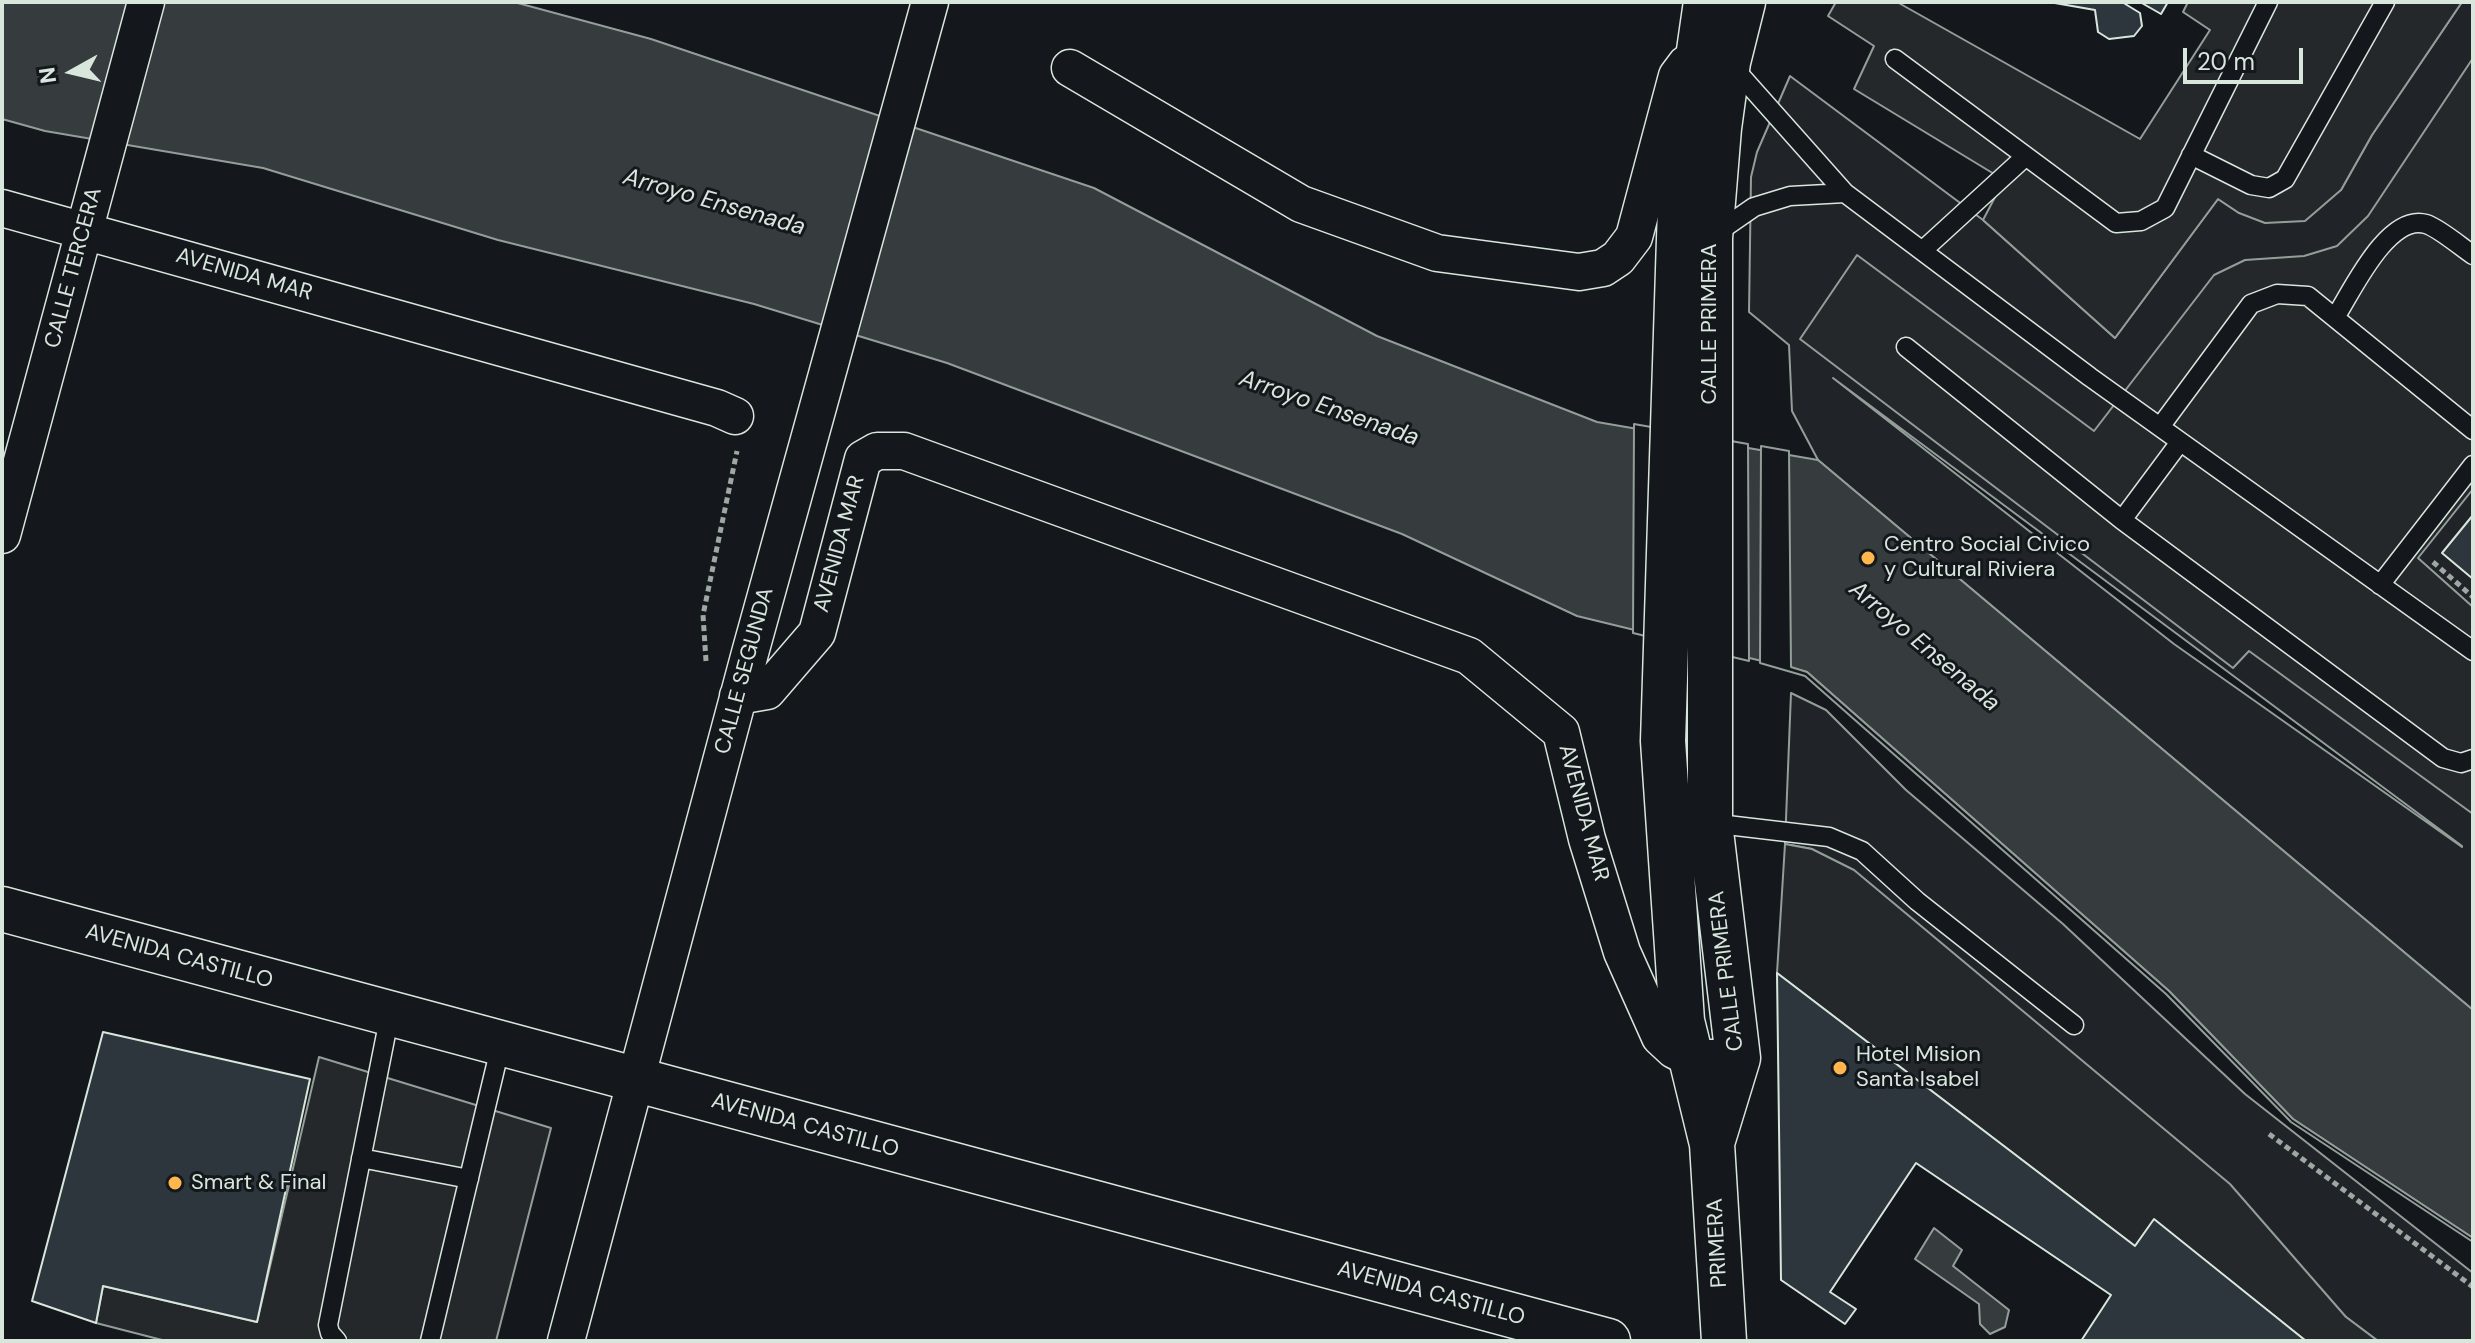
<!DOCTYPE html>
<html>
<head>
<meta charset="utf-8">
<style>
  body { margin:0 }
  #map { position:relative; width:2475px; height:1343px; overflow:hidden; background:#14181c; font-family:"DM Sans",sans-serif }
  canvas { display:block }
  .frame { position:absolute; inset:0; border:4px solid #d8e6dc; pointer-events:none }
  .north { position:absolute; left:32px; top:32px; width:80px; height:80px; -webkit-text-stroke:6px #14181c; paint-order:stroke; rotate:262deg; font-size:22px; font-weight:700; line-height:32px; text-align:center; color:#d8e6dc }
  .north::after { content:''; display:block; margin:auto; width:28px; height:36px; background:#d8e6dc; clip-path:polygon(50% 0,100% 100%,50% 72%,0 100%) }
  .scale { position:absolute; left:2183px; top:48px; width:120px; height:36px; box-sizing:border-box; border:4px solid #d8e6dc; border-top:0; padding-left:10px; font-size:24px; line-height:28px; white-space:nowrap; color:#d8e6dc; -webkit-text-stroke:6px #14181c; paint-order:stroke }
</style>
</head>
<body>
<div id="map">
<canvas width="2475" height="1343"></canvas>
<div class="frame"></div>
<div class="north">N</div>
<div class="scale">20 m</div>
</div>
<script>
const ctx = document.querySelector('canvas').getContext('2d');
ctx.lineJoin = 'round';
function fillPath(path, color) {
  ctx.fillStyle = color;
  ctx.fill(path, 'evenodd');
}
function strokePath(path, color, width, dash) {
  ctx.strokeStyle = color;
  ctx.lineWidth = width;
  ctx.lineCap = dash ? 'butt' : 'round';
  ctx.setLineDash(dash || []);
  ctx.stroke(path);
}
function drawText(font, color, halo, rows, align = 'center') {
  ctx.font = font + ' "DM Sans",sans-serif';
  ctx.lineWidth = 6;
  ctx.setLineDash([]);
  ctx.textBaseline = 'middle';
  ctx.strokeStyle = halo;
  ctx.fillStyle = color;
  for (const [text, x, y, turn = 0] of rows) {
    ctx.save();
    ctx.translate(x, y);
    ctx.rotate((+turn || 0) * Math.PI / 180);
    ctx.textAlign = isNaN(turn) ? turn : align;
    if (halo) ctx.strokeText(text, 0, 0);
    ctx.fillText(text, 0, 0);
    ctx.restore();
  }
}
const green = new Path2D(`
  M2462 2H2473V1010L1818 460 1792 411 1789 345 1749 312 1751 177 1757 152 1790 76 1983 220 2115 338 2218 199 2239 213 2341 190 2372 135ZM1833 378 2462 846V847L2174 644Z
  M1791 693 1826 710 1906 790 2063 924 2245 1094 2473 1273V1341H2378L2346 1317 1812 849 1785 844Z`);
fillPath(green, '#202428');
strokePath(green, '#939e99', 2);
const parking = new Path2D(`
  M1836 2H1897L2140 139 2210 30 2183 12 2188 2H2462L2372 135 2341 190 2305 221 2265 223 2239 213 2218 199 2115 338 1983 220 2004 180 1854 89 1874 46 1828 16Z
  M2473 58V489L2418 558 2473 607V814L2249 651 2233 668 1800 339 1857 255 2094 431 2214 275 2245 260 2304 256 2337 246 2368 216Z
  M1785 844 1812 849 1854 870 2230 1184 2346 1317 2378 1341H2306L2154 1220 2135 1246 1777 973Z
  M319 1057 551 1128 496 1341H166L96 1323 103 1286 257 1322Z`);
fillPath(parking, '#24282b');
strokePath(parking, '#939e99', 2);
const water = new Path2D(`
  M2 2H514L651 39 1094 188 1377 336 1597 422 1818 460 2473 1010V1238L2293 1119 2169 991 1807 672 1577 616 1402 534 947 363 754 304 498 240 263 168 45 131 2 119Z
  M1934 1228 1962 1250 1953 1266 2009 1310 2005 1327 1990 1334 1980 1324 1979 1304 1915 1259Z`);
fillPath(water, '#363b3e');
strokePath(water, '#939e99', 2);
const pier = new Path2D(`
  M1634 424 1748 444 1749 661 1633 633Z
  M1761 446 1789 451 1791 667 1807 672 2169 991 2293 1119 2473 1238V1242L2291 1122 2166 994 1805 676 1760 663Z`);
fillPath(pier, '#14181c');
strokePath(pier, '#939e99', 2);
const building = new Path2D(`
  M2049 2H2122L2140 13 2142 26 2134 36 2109 39 2098 32 2095 10Z
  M2140 2H2168L2161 14Z
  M2473 515V579L2442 553Z
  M1777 973 2135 1246 2154 1219 2306 1341H2081L2111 1295 1916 1163 1830 1292 1856 1309 1845 1324 1781 1280Z
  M103 1032 310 1079 257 1322 103 1286 96 1323 32 1301Z`);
fillPath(building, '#2c363c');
strokePath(building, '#d8e6dc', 2);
const lane = new Path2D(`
  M1895 59 2116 223 2141 221 2165 208 2268 2
  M1733 67 1845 193 2090 377 2473 651
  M2191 155 2251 185 2269 188 2285 179 2385 2
  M1715 234 1754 207 1790 196 1845 193
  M1922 251 2026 156
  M2336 316C2352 291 2388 213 2426 224 2439 228 2461 247 2473 255
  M1906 347 2122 520 2443 758 2461 763 2473 759
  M2160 427 2251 304 2277 294 2308 296 2473 430
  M2122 520 2180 442
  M2380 585 2473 465
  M1710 823 1829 837 1862 851 1917 901 2074 1025
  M361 1158 469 1179
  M337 1341 330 1333 328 1325 390 1014
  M430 1341 501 1044`);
const street = new Path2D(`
  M1070 68 1301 204 1437 253 1579 272 1603 268 1618 258 1634 237 1677 76 1686 64
  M2 208 717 408 735 416
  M2 535 146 2
  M738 696 767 691 817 633 863 459 877 451H904L1469 656 1561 732 1587 839 1622 952 1660 1037 1674 1050 1690 1058H1738
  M566 1341 750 653 930 2`);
const secondary = new Path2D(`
  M1706 2 1681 176 1663 741 1682 1021 1712 1144 1724 1341
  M2 909 1608 1341
  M1712 1143 1738 1058 1710 823V238L1719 128 1728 62 1743 2`);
strokePath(lane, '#d8e6dc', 21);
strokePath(street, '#d8e6dc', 39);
strokePath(secondary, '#d8e6dc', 47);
strokePath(new Path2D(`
  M2433 562 2473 597
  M706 661 703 615 737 451
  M2269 1134 2473 1287`), '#9da8a2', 5, [6, 4]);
strokePath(lane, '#14181c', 18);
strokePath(street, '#14181c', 36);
strokePath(secondary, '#14181c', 44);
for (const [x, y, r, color] of [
  [1868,558,8,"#ffb74d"],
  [1840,1068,8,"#ffb74d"],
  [175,1183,8,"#ffb74d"]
]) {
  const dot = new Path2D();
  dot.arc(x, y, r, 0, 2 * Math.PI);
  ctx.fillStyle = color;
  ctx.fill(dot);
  strokePath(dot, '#14181c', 3);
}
drawText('22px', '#d8e6dc', '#14181c', [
  ["CALLE TERCERA",74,268,-75],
  ["AVENIDA MAR",244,275,16],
  ["CALLE PRIMERA",1710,324,-90],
  ["AVENIDA MAR",840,544,-75],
  ["CALLE SEGUNDA",745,671,-75],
  ["AVENIDA MAR",1583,813,75],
  ["AVENIDA CASTILLO",179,957,15],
  ["CALLE PRIMERA",1727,971,-97],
  ["AVENIDA CASTILLO",805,1126,15],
  ["PRIMERA",1718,1243,-93],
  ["AVENIDA CASTILLO",1431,1294,15]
]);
drawText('22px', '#d8e6dc', '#14181c', [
  ["Centro Social Civico",1884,545],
  ["y Cultural Riviera",1884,570],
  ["Hotel Mision",1856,1055],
  ["Santa Isabel",1856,1080],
  ["Smart & Final",191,1183]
], 'left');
drawText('italic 24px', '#d8e6dc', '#14181c', [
  ["Arroyo Ensenada",714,203,16],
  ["Arroyo Ensenada",1329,409,19],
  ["Arroyo Ensenada",1924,647,40]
]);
</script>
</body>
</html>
